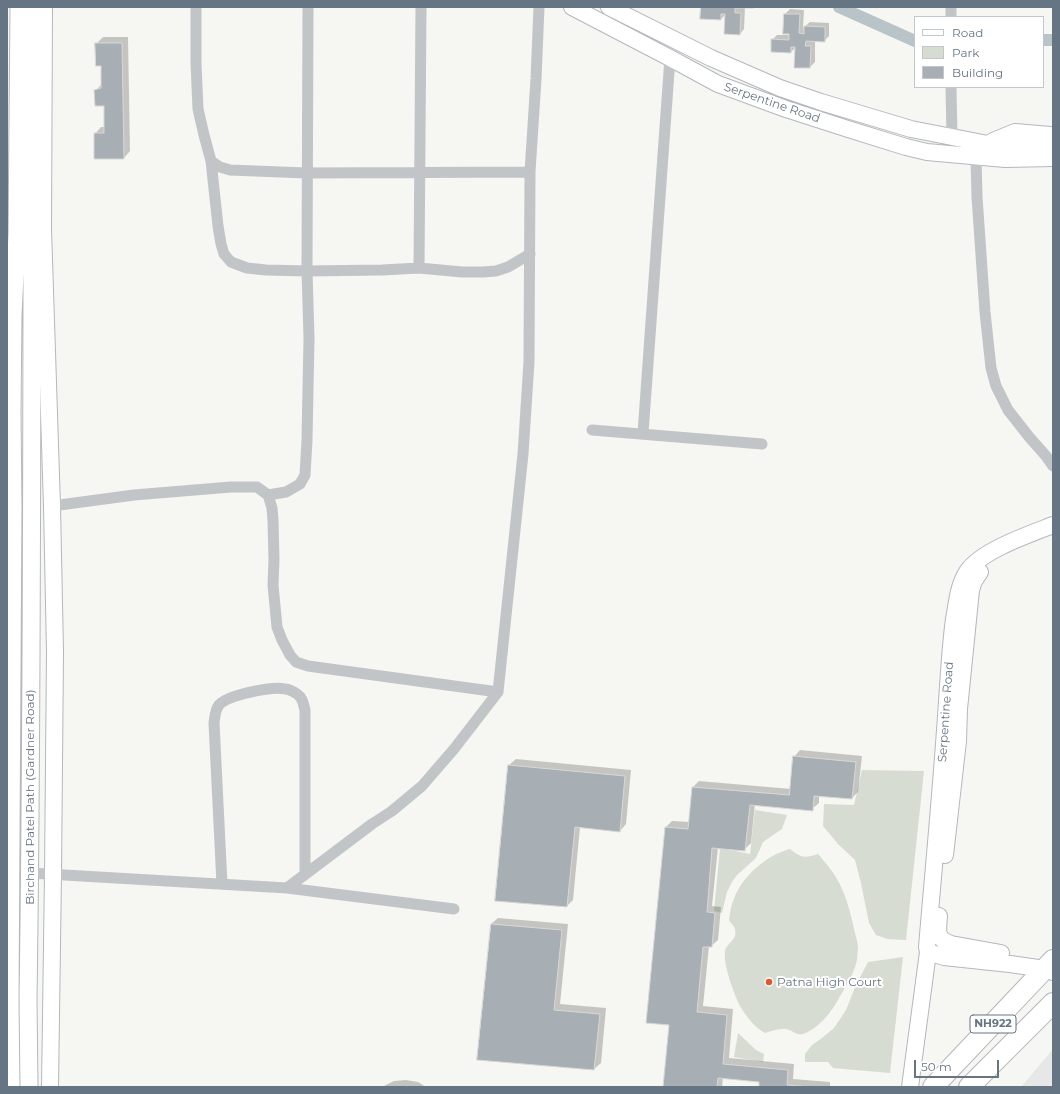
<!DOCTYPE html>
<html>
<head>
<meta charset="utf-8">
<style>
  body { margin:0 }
  #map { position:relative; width:1060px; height:1094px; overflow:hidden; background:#f6f6f2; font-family:Montserrat,sans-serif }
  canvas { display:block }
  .frame { position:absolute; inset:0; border:8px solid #657583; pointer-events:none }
  .legend { position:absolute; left:914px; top:16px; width:130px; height:72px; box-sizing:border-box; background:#fff; border:1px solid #c1c8cd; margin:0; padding:5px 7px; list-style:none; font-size:12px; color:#657583 }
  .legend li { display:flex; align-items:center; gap:8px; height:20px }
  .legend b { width:20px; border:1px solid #c1c8cd }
  .scale { position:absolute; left:914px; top:1060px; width:85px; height:18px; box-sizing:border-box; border:2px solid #657583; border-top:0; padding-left:5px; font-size:12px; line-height:14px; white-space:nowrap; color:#657583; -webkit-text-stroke:3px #fff; paint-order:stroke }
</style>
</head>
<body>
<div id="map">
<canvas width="1060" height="1094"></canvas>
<div class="frame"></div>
<ul class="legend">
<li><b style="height:5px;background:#fff"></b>Road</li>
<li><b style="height:11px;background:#d7dcd3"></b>Park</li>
<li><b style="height:11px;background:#a7afb5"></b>Building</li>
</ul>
<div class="scale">50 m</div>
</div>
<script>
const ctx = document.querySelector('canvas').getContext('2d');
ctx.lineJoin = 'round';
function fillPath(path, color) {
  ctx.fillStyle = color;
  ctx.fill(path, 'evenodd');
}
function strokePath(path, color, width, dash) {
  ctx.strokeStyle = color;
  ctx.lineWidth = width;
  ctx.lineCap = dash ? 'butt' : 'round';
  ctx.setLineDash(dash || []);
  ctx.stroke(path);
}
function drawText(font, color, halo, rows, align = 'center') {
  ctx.font = font + ' Montserrat,sans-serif';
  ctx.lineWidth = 4;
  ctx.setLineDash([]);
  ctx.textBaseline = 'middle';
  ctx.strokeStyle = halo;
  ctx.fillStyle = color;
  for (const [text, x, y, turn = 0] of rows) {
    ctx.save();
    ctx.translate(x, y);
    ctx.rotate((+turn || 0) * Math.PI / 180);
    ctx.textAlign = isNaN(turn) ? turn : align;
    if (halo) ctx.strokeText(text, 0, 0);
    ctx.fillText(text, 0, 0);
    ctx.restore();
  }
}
fillPath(new Path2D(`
  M1053 1049V1087H1021Z`), '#e6e7e6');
fillPath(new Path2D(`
  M862 770 924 771 906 940 887 939 876 935 869 923 861 883 855 860 838 844 823 826 824 804 854 805Z
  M755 810 787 815 782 829 763 842 756 858 737 875 732 882 727 892 722 913 714 911 720 848 750 854Z
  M790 849C800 857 804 859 818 854 825 862 833 871 838 881 847 897 851 915 855 933 856 937 858 943 858 948 858 951 857 956 857 960 854 974 846 986 839 998 832 1012 818 1029 803 1034 797 1036 792 1030 786 1029 779 1028 773 1031 765 1033 755 1028 746 1016 740 1006 734 994 723 964 725 952 726 942 740 940 734 927 733 925 730 922 729 920 730 913 731 905 734 899 742 876 767 855 790 849Z
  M903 957 890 1073 833 1068 828 1062H805V1054L812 1045 822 1038 834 1028 846 1010 856 985 868 962Z
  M738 1033 756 1050 764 1054 763 1062 734 1057Z`), '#d7dcd3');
fillPath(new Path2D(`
  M702 7H754H745L744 29 740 34 726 14 721 19Z
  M790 9 804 10 803 28 810 22 829 23V36L824 41H815V62L810 67 796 47 791 52 772 40 777 35H790L785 14Z
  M103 37H128L130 151 124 158 95 134 101 127H105V105L95 91 102 84V65L96 44Z
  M800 750 862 756 858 792 852 798 819 796V803L812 809 755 804 751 843 745 849 718 847 712 906 721 907 718 940 711 946H709L703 1006 733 1009 729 1058 794 1064 793 1079 830 1082V1087H760V1081L723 1077 722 1087H664L670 1024 666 827 672 821 690 822 693 787 699 781 791 789 794 757Z
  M516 759 631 770 626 824 620 831 580 827 573 900 567 906 509 765Z
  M498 918 568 924 560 1004 606 1008 601 1063 594 1069 491 924Z
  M406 1080 418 1082 426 1087H382L394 1081Z`), '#0003');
strokePath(new Path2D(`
  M839 7 915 41
  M1043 40H1053`), '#b9c4c8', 12);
const building = new Path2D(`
  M701 7H754V8H735V13H741L740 35 724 34 725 14H721V20L700 19Z
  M784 14H800L799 33 804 34V26L825 27V42L806 41 805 46H811L810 68H794L795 47H791V53L771 52V39L789 40V34H783Z
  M95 43H122L124 159H94V133H104V106H95L94 90 101 88V66H96Z
  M793 756 856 762 852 799 814 796 813 811 750 805 745 851 712 848 707 912 715 913 712 947H703L697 1012 727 1015 723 1064 788 1070 787 1085 811 1087H759V1082L718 1078 717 1087H663L669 1025 646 1023 665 827 688 829 692 787 789 795Z
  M508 765 625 776 620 832 575 827 567 907 495 901Z
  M491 924 562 930 554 1010 600 1014 594 1070 477 1060Z`);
fillPath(building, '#a7afb5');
strokePath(building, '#d7d7d5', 1);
const secondary = new Path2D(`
  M44 7 43 229 52 506 55 652 53 874 50 1087
  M572 7 670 58 718 84 786 109 848 129 906 147 927 152 1005 159 1053 158
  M609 7 711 58 780 88 821 102 911 129 952 137 988 144 1053 146
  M993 141 1015 132 1050 135
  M1053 525C1030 534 980 551 967 572 958 586 957 603 954 619 949 656 948 693 945 730 940 803 933 875 927 947L928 952 944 957 1010 964 1045 969 1053 972
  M945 855 958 741 959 709 971 590 974 581 980 572
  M939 916C938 930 935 939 951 944L1001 953
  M910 1087 928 952`);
const primary = new Path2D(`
  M11 1087 10 1002 13 506 12 414 13 315 17 234 19 7
  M29 1087 28 999C33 668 31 338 33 7`);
const highway = new Path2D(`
  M933 1087 1053 960
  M969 1087 1053 1003`);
strokePath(secondary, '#b3b8bd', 18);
strokePath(primary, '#b4b8bc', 19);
strokePath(highway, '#b4b7ba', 22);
strokePath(new Path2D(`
  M196 7V63L198 109 204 135 211 161 218 226 221 244 224 254 231 262 247 268 266 270 307 271 382 270 419 268 462 272H483L496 271 508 267 530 254
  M951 17V7
  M951 87 952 137
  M976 157 977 197 985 312 991 368 996 386 1008 410 1030 438 1046 456 1053 466
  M211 161 220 167 230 170 306 173 530 172
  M419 268 421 7
  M592 430 762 444
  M643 433 670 58
  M268 495 286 492 300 484 305 475 307 440 309 338 307 271 308 7
  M52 506 134 495 231 487H257L268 495 272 508 273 520 274 560 273 585 277 627 282 640 290 655 296 662 308 666 498 692
  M30 873 287 888 372 824 392 811 422 786 454 749 498 692 523 454 529 362 530 172 536 79 539 7
  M222 884 214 723C215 716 215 710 219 705 227 695 273 686 285 689 288 689 294 692 297 694 303 698 303 703 305 710V874
  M287 888 454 909`), '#c1c5c8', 11);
strokePath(secondary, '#fff', 16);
strokePath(primary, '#fff', 17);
strokePath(highway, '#fff', 20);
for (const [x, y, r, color] of [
  [769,982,4,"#df5829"]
]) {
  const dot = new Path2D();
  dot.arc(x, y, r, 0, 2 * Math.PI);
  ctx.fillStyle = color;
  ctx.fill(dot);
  strokePath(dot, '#fff', 1.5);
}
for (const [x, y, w] of [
  [993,1024,46]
]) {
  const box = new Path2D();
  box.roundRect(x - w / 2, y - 9, w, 18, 3);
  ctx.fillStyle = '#fff';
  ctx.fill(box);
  strokePath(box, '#657583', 1);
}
drawText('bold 11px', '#657583', null, [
  ["NH922",993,1024]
]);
drawText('12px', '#657583', '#fff', [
  ["Serpentine Road",772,103,19],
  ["Serpentine Road",946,712,-86],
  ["Birchand Patel Path (Gardner Road)",30,797,-90]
]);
drawText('12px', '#657583', '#fff', [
  ["Patna High Court",777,982]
], 'left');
</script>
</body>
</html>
